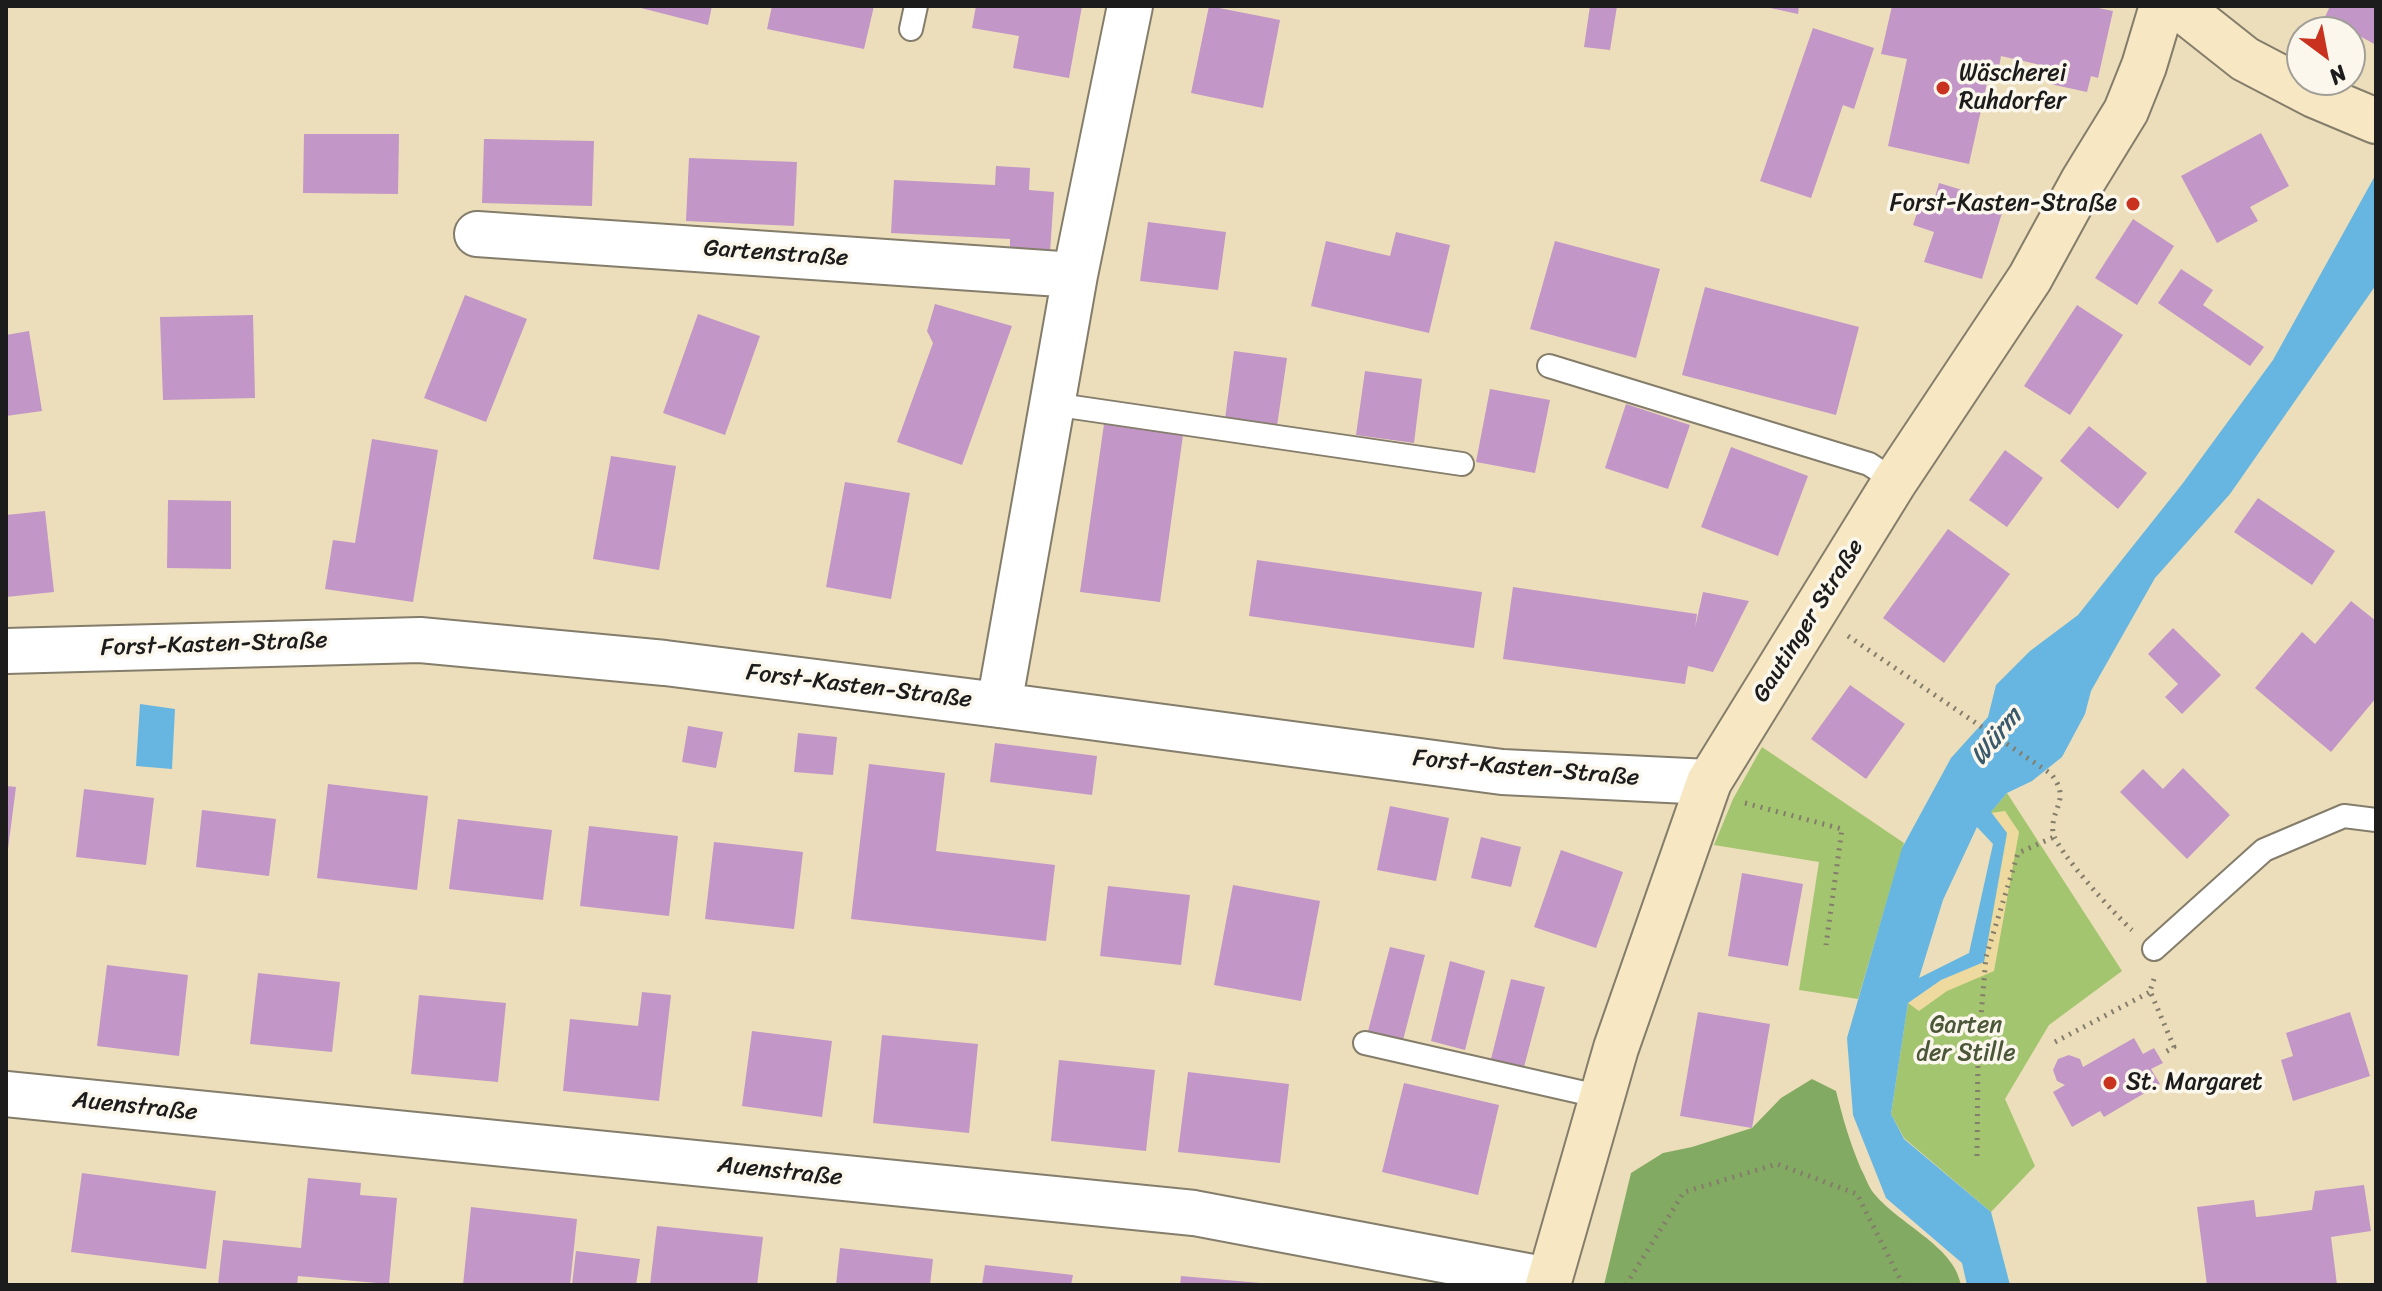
<!DOCTYPE html>
<html>
<head>
<meta charset="utf-8">
<style>
  body { margin:0 }
  #map { position:relative; width:2382px; height:1291px; overflow:hidden; background:#ecdeba; font-family:Sriracha,sans-serif }
  canvas { display:block }
  .frame { position:absolute; inset:0; border:8px solid #1c1c1c; pointer-events:none }
  .north { position:absolute; left:2286px; top:16px; width:80px; height:80px; box-sizing:border-box; background:#fbf7ec; border:2px solid #a29f99; border-radius:50%; rotate:148deg; font-size:22px; font-weight:700; line-height:32px; text-align:center; color:#1c1c1c }
  .north::after { content:''; display:block; margin:auto; width:28px; height:36px; background:#c8321e; clip-path:polygon(50% 0,100% 100%,50% 72%,0 100%) }
</style>
</head>
<body>
<div id="map">
<canvas width="2382" height="1291"></canvas>
<div class="frame"></div>
<div class="north">N</div>
</div>
<script>
const ctx = document.querySelector('canvas').getContext('2d');
ctx.lineJoin = 'round';
function fillPath(path, color) {
  ctx.fillStyle = color;
  ctx.fill(path, 'evenodd');
}
function strokePath(path, color, width, dash) {
  ctx.strokeStyle = color;
  ctx.lineWidth = width;
  ctx.lineCap = dash ? 'butt' : 'round';
  ctx.setLineDash(dash || []);
  ctx.stroke(path);
}
function drawText(font, color, halo, rows, align = 'center') {
  ctx.font = font + ' Sriracha,sans-serif';
  ctx.lineWidth = 7;
  ctx.setLineDash([]);
  ctx.textBaseline = 'middle';
  ctx.strokeStyle = halo;
  ctx.fillStyle = color;
  for (const [text, x, y, turn = 0] of rows) {
    ctx.save();
    ctx.translate(x, y);
    ctx.rotate((+turn || 0) * Math.PI / 180);
    ctx.textAlign = isNaN(turn) ? turn : align;
    if (halo) ctx.strokeText(text, 0, 0);
    ctx.fillText(text, 0, 0);
    ctx.restore();
  }
}
fillPath(new Path2D(`
  M1762 747 1904 843 1858 999 1799 990 1819 862 1714 845 1733 799Z
  M2007 793 2122 971 2049 1025 2005 1099 2035 1166 1991 1212 1904 1138 1891 1114 1908 1003 1984 962 2007 834 1990 813Z`), '#a3c56f');
fillPath(new Path2D(`
  M1812 1079 1836 1091C1843 1119 1850 1143 1861 1169 1865 1176 1868 1185 1872 1191 1897 1224 1954 1245 1961 1285H1604L1631 1173 1663 1153 1692 1147 1752 1128 1781 1098Z`), '#82aa62');
fillPath(new Path2D(`
  M2005 811 2019 832 1994 971 1947 991 1919 1011 1908 1003 1941 980 1984 962 2007 834 1990 813Z`), '#eeda9e');
fillPath(new Path2D(`
  M2376 174V285L2230 494 2155 578 2091 691 2085 714 2062 757 2032 781 2007 793 1991 812 2007 833 1984 962 1941 980 1908 1003 1891 1114 1904 1139 1991 1212 2010 1285H1967L1962 1263 1886 1198 1853 1115 1847 1038 1902 848 1951 758 1988 717 1996 685 2030 651 2078 615 2183 483 2273 360ZM1977 827 1993 844 1969 953 1919 978 1943 900Z
  M140 704 175 709 172 769 136 766Z`), '#67b5e1');
fillPath(new Path2D(`
  M633 6H712L708 25Z
  M772 6H874L864 49 767 29Z
  M976 6H1082L1069 78 1013 68 1019 36 972 28Z
  M1209 6 1280 20 1263 108 1191 93Z
  M1590 6H1617L1610 50 1584 47Z
  M1761 6H1799L1798 14Z
  M1892 6H2089L2113 11 2098 78 2091 76 2087 92 2050 84 2054 68 2001 56 1999 67 1991 65 1969 164 1888 146 1907 59 1881 54Z
  M2330 6H2376V45L2325 17Z
  M1813 28 1874 48 1854 109 1843 105 1811 198 1760 181Z
  M2261 133 2289 186 2250 207 2258 221 2217 243 2181 176Z
  M304 134H399L398 194 303 193Z
  M484 139 594 141 592 206 482 203Z
  M689 158 797 162 794 226 686 221Z
  M996 166 1030 168 1029 190 1054 192 1050 253 1010 252V239L891 233 894 180 995 185Z
  M1939 183 2005 203 1982 279 1924 262 1934 232 1913 225 1921 201 1933 204Z
  M2133 219 2174 246 2137 305 2095 278Z
  M1148 222 1226 232 1218 290 1140 281Z
  M1396 232 1450 245 1429 333 1311 306 1326 241 1390 256Z
  M1555 241 1660 269 1636 358 1530 329Z
  M2181 269 2213 290 2203 305 2264 347 2250 366 2158 303Z
  M1705 287 1859 327 1836 415 1682 375Z
  M465 295 527 319 486 422 424 398Z
  M935 304 1012 326 962 465 897 442 933 343 927 331Z
  M2077 305 2123 335 2070 415 2024 386Z
  M698 314 760 336 725 435 663 413Z
  M253 315 255 398 163 400 160 317Z
  M29 331 42 411 6 416V335Z
  M1234 351 1287 358 1277 426 1225 419Z
  M1365 371 1422 379 1414 443 1356 435Z
  M1490 389 1550 400 1535 473 1476 462Z
  M1626 404 1690 425 1668 489 1605 468Z
  M1104 424 1183 435 1160 602 1080 592Z
  M2089 426 2147 473 2118 509 2060 461Z
  M372 439 438 450 413 602 325 589 333 540 355 543Z
  M1731 447 1808 476 1778 556 1701 527Z
  M2005 450 2043 478 2007 527 1969 500Z
  M611 456 676 466 659 570 593 559Z
  M845 482 910 493 891 599 826 587Z
  M2258 498 2335 551 2312 585 2234 532Z
  M168 500 231 501V569L167 568Z
  M45 511 54 592 6 597V515Z
  M1948 529 2010 574 1944 663 1883 618Z
  M1257 560 1482 592 1474 648 1249 616Z
  M1513 587 1697 614 1695 628 1703 592 1749 601 1713 672 1688 666 1685 684 1503 659Z
  M2351 601 2376 621V698L2331 752 2255 688 2302 632 2315 644Z
  M2173 628 2221 675 2182 714 2165 697 2178 684 2148 654Z
  M1850 685 1905 724 1866 779 1811 739Z
  M688 726 723 732 716 768 682 762Z
  M798 733 837 737 833 775 794 772Z
  M995 743 1097 756 1092 795 990 782Z
  M869 764 945 773 936 851 1055 865 1046 941 851 919Z
  M2183 768 2230 815 2187 859 2120 792 2143 769 2163 789Z
  M328 784 428 796 417 890 317 878Z
  M6 786 16 787 8 849H6Z
  M84 789 154 798 146 865 76 857Z
  M1390 806 1449 818 1436 881 1377 870Z
  M202 810 276 819 269 876 196 867Z
  M458 819 552 830 543 900 449 889Z
  M589 826 678 836 669 916 580 906Z
  M1481 837 1521 847 1511 887 1471 878Z
  M714 842 803 852 794 929 705 919Z
  M1561 850 1623 872 1596 948 1534 927Z
  M1742 873 1803 884 1788 966 1728 956Z
  M1233 885 1320 901 1301 1001 1214 985Z
  M1108 886 1190 895 1181 965 1100 956Z
  M1390 947 1425 955 1402 1044 1367 1035Z
  M1450 961 1485 971 1465 1050 1431 1041Z
  M107 965 188 975 179 1056 97 1046Z
  M258 973 340 982 332 1052 250 1044Z
  M1511 979 1545 987 1524 1067 1491 1059Z
  M642 992 671 995 659 1101 563 1091 570 1019 638 1026Z
  M419 995 506 1003 498 1082 411 1074Z
  M1698 1012 1770 1024 1752 1128 1680 1116Z
  M2350 1012 2370 1076 2293 1101 2281 1060 2293 1056 2286 1033Z
  M752 1031 832 1041 822 1117 742 1106Z
  M882 1035 978 1044 969 1133 873 1123Z
  M2134 1038 2143 1054 2154 1048 2163 1063 2151 1069 2160 1084 2104 1117 2100 1111 2072 1127 2053 1092 2065 1085 2057 1081 2053 1070 2058 1059 2069 1055 2080 1059 2083 1067Z
  M1059 1060 1155 1070 1146 1151 1051 1141Z
  M1188 1072 1289 1084 1280 1163 1178 1152Z
  M1404 1083 1499 1105 1478 1195 1382 1172Z
  M82 1173 216 1191 206 1269 71 1252Z
  M308 1178 361 1183 360 1195 397 1198 389 1284 298 1276 297 1285H218L223 1240 301 1248Z
  M2364 1185 2371 1231 2331 1237 2337 1285H2207L2197 1207 2254 1200 2256 1217 2267 1216 2312 1210 2315 1191Z
  M471 1207 577 1219 570 1285H463Z
  M657 1226 763 1237 757 1285H650Z
  M840 1248 933 1259 930 1285H836Z
  M576 1251 640 1259 636 1285H572Z
  M985 1265 1073 1275 1071 1285H982Z
  M1181 1276 1260 1283V1285H1180Z`), '#c296c7');
const lane = new Path2D(`
  M911 29 916 6
  M1549 366 1869 464 1895 481
  M1052 404 1462 464
  M2154 949 2264 850 2344 816 2376 820
  M1365 1043 1602 1097`);
const street = new Path2D(`
  M477 234 1075 275
  M6 651 420 640 665 663 999 705 1502 772 1709 782
  M999 705 1075 275 1130 6
  M6 1094 1194 1213 1549 1280`);
const secondary = new Path2D(`
  M2178 6 2245 59 2314 95 2376 121
  M1548 1285 1616 1048 1709 782 1895 481 2030 278 2083 181 2126 111 2144 66 2162 6`);
strokePath(lane, '#847d6b', 26);
strokePath(street, '#847d6b', 48);
strokePath(secondary, '#847d6b', 48);
strokePath(new Path2D(`
  M1848 636 2051 774C2072 800 2050 808 2053 833 2056 850 2116 916 2132 930
  M1745 803 1842 829 1826 945
  M2154 979 2150 991 2174 1047 2162 1054
  M2055 1042 2150 992
  M1977 1156 1978 1051 1986 957 2018 853 2054 837
  M1626 1285 1684 1192 1777 1164 1857 1194 1903 1285`), '#847d6b', 5, [2, 6]);
strokePath(lane, '#fff', 22);
strokePath(street, '#fff', 44);
strokePath(secondary, '#f7e8c3', 44);
for (const [x, y, r, color] of [
  [1943,88,8,"#c8321e"],
  [2133,204,8,"#c8321e"],
  [2110,1083,8,"#c8321e"]
]) {
  const dot = new Path2D();
  dot.arc(x, y, r, 0, 2 * Math.PI);
  ctx.fillStyle = color;
  ctx.fill(dot);
  strokePath(dot, '#fbf7ec', 3);
}
drawText('24px', '#1c1c1c', '#fbf7ec', [
  ["Wäscherei",1959,74],
  ["Ruhdorfer",1959,102],
  ["Forst-Kasten-Straße",2117,204,"right"],
  ["St. Margaret",2126,1083]
], 'left');
drawText('24px', '#1c1c1c', '#fbf7ec', [
  ["Gartenstraße",776,254,4],
  ["Gautinger Straße",1809,621,-58],
  ["Forst-Kasten-Straße",214,645,-2],
  ["Forst-Kasten-Straße",859,687,7],
  ["Forst-Kasten-Straße",1526,769,5],
  ["Auenstraße",135,1107,6],
  ["Auenstraße",780,1172,6]
]);
drawText('24px', '#4b5739', '#fbf7ec', [
  ["Garten",1966,1026],
  ["der Stille",1966,1054]
]);
drawText('italic 26px', '#3a596b', '#fbf7ec', [
  ["Würm",1997,737,-51]
]);
</script>
</body>
</html>
